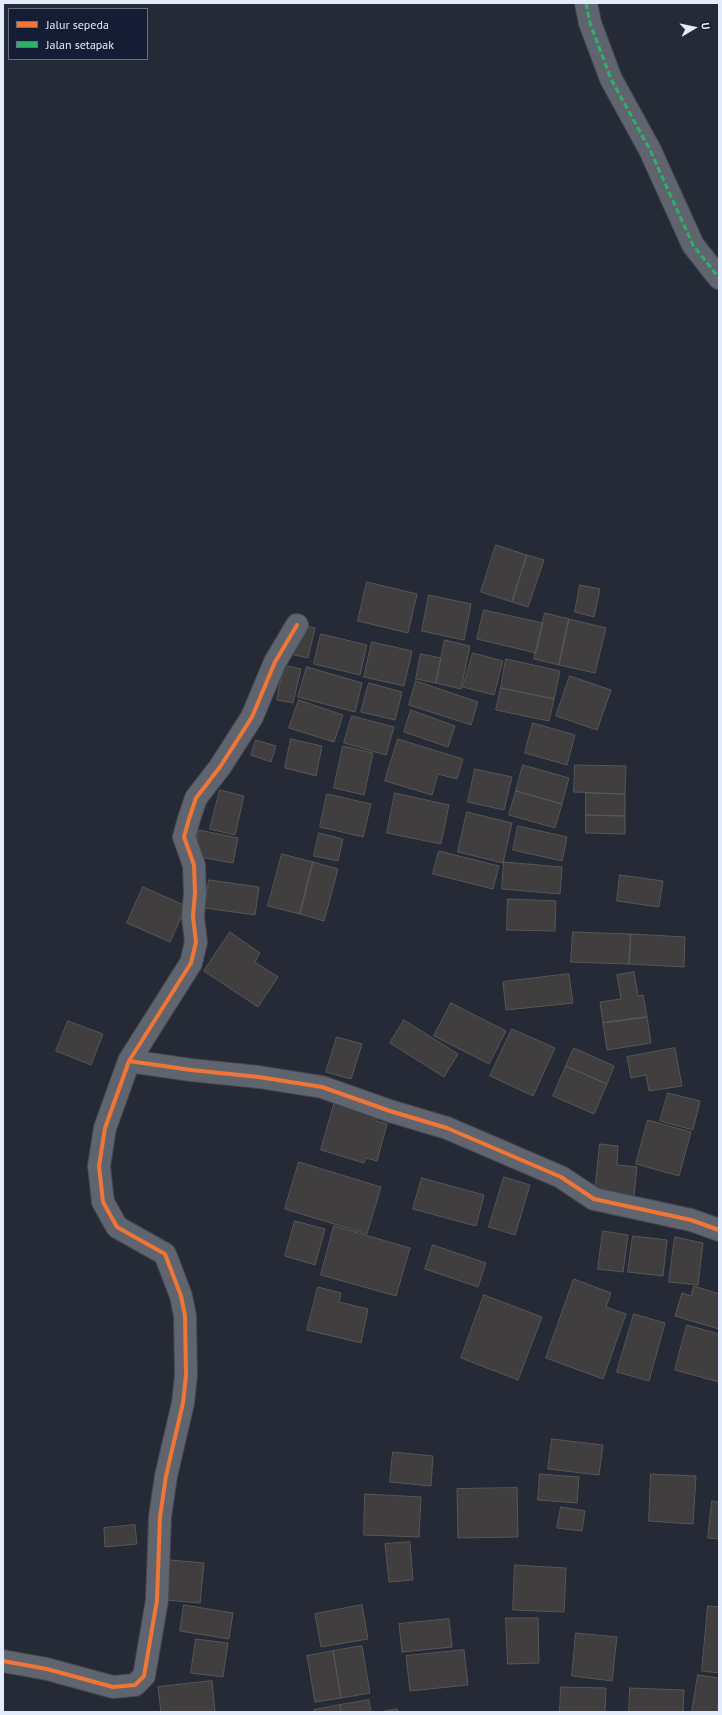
<!DOCTYPE html>
<html>
<head>
<meta charset="utf-8">
<style>
  body { margin:0 }
  #map { position:relative; width:722px; height:1715px; overflow:hidden; background:#252a36; font-family:"PT Sans",sans-serif }
  canvas { display:block }
  .frame { position:absolute; inset:0; border:4px solid #e4ebfb; pointer-events:none }
  .legend { position:absolute; left:8px; top:8px; width:140px; height:52px; box-sizing:border-box; background:#141d34; border:1px solid #676f84; margin:0; padding:5px 7px; list-style:none; font-size:12px; color:#e4ebfb }
  .legend li { display:flex; align-items:center; gap:8px; height:20px }
  .legend b { width:20px; border:1px solid #676f84 }
  .north { position:absolute; left:674px; top:8px; width:40px; height:40px; -webkit-text-stroke:3px #141d34; paint-order:stroke; rotate:81deg; font-size:11px; font-weight:700; line-height:16px; text-align:center; color:#e4ebfb }
  .north::after { content:''; display:block; margin:auto; width:14px; height:18px; background:#e4ebfb; clip-path:polygon(50% 0,100% 100%,50% 72%,0 100%) }
</style>
</head>
<body>
<div id="map">
<canvas width="722" height="1715"></canvas>
<div class="frame"></div>
<ul class="legend">
<li><b style="height:5px;background:#f07635"></b>Jalur sepeda</li>
<li><b style="height:5px;background:#2db169"></b>Jalan setapak</li>
</ul>
<div class="north">U</div>
</div>
<script>
const ctx = document.querySelector('canvas').getContext('2d');
ctx.lineJoin = 'round';
function fillPath(path, color) {
  ctx.fillStyle = color;
  ctx.fill(path, 'evenodd');
}
function strokePath(path, color, width, dash) {
  ctx.strokeStyle = color;
  ctx.lineWidth = width;
  ctx.lineCap = dash ? 'butt' : 'round';
  ctx.setLineDash(dash || []);
  ctx.stroke(path);
}
const building = new Path2D(`
  M496 545 527 555 512 602 481 592Z
  M527 555 544 560 528 607 512 602Z
  M367 582 417 594 408 633 358 621Z
  M580 585 600 589 594 617 575 612Z
  M429 595 471 604 464 640 422 631Z
  M484 610 543 623 536 653 477 639Z
  M545 613 569 619 559 665 534 659Z
  M569 619 606 628 595 673 559 665Z
  M301 625 315 628 308 658 294 655Z
  M321 634 367 645 360 675 314 664Z
  M445 640 470 646 461 689 436 683Z
  M372 642 412 651 404 686 364 677Z
  M473 653 503 661 494 695 463 687Z
  M421 654 441 658 436 683 416 679Z
  M506 659 560 671 554 699 501 688Z
  M284 665 301 669 293 703 277 700Z
  M307 667 362 683 355 712 298 697Z
  M570 676 611 690 597 730 556 716Z
  M416 681 478 702 471 725 409 705Z
  M369 683 402 692 395 720 361 712Z
  M501 688 554 699 549 721 496 710Z
  M299 700 343 715 334 742 289 728Z
  M411 710 455 726 448 747 404 732Z
  M352 716 394 727 386 755 344 743Z
  M533 723 575 735 567 765 525 753Z
  M291 739 322 746 316 776 285 768Z
  M398 739 463 759 457 779 438 774 432 795 385 781Z
  M256 740 276 746 271 762 251 755Z
  M343 746 373 753 364 795 334 788Z
  M523 765 569 778 562 804 516 791Z
  M575 765 626 766 625 794 574 792Z
  M475 769 512 777 504 810 468 802Z
  M220 790 244 796 235 835 210 829Z
  M516 791 562 804 555 828 509 815Z
  M395 793 449 805 441 844 387 833Z
  M586 793 625 794V816L586 815Z
  M327 794 371 804 363 837 320 827Z
  M467 812 512 823 503 863 458 852Z
  M586 815 625 816V834L586 833Z
  M518 826 567 837 562 861 513 850Z
  M199 830 238 838 233 863 195 856Z
  M319 833 343 839 338 861 314 856Z
  M439 851 499 866 493 889 433 874Z
  M282 854 313 862 300 914 268 906Z
  M313 862 338 869 324 921 300 914Z
  M504 862 562 867 560 894 502 889Z
  M620 875 663 881 659 907 617 901Z
  M209 880 259 887 255 915 205 908Z
  M143 887 186 906 170 942 127 923Z
  M508 899 556 901 555 931 507 930Z
  M230 932 260 953 255 962 278 977 258 1007 204 971Z
  M573 932 631 934 629 964 571 962Z
  M631 934 685 937 684 967 629 964Z
  M634 972 638 996 643 995 647 1017 603 1023 600 1002 621 999 617 975Z
  M569 974 573 1003 506 1010 503 982Z
  M451 1003 506 1031 489 1064 434 1036Z
  M647 1017 651 1043 607 1050 603 1023Z
  M404 1020 458 1054 444 1077 390 1043Z
  M68 1021 103 1034 91 1065 56 1051Z
  M512 1029 555 1048 533 1096 490 1076Z
  M337 1037 362 1044 351 1079 326 1072Z
  M574 1048 614 1066 607 1084 566 1066Z
  M675 1048 682 1086 649 1091 646 1075 631 1078 627 1057Z
  M566 1066 607 1084 594 1114 553 1096Z
  M668 1093 700 1101 693 1130 660 1121Z
  M335 1101 378 1114 376 1121 387 1124 377 1161 366 1158 364 1163 321 1150Z
  M648 1120 691 1132 679 1176 636 1164Z
  M600 1144 618 1146 617 1165 637 1167 634 1196 595 1192Z
  M299 1162 381 1187 367 1234 285 1209Z
  M504 1177 530 1185 515 1235 489 1227Z
  M422 1178 484 1195 476 1226 413 1209Z
  M295 1221 325 1229 315 1265 285 1256Z
  M334 1226 410 1248 396 1296 321 1275Z
  M603 1231 628 1235 623 1272 598 1269Z
  M633 1236 667 1240 663 1276 628 1272Z
  M675 1237 703 1243 698 1285 669 1282Z
  M433 1245 486 1263 478 1287 425 1269Z
  M574 1279 611 1293 606 1307 626 1314 603 1379 546 1358Z
  M694 1286 719 1294V1329L675 1316 682 1293 691 1296Z
  M318 1287 341 1293 339 1302 368 1309 361 1343 307 1330Z
  M484 1295 542 1317 518 1380 461 1358Z
  M634 1314 665 1323 649 1381 617 1372Z
  M687 1325 719 1334V1382L675 1370Z
  M552 1439 603 1445 599 1475 548 1469Z
  M393 1452 433 1456 431 1486 390 1482Z
  M540 1474 579 1477 577 1503 538 1500Z
  M651 1474 696 1476 693 1524 649 1521Z
  M517 1488 518 1537 458 1538 457 1489Z
  M365 1494 421 1497 419 1537 364 1535Z
  M712 1501 719 1502V1539L708 1538Z
  M561 1507 585 1511 582 1531 557 1528Z
  M135 1525 137 1544 105 1547 104 1528Z
  M410 1542 413 1580 389 1582 385 1544Z
  M170 1560 204 1563 200 1603 166 1600Z
  M515 1565 566 1568 564 1612 513 1610Z
  M184 1605 233 1613 229 1639 180 1631Z
  M362 1605 368 1639 321 1647 315 1614Z
  M708 1606 719 1607V1673L702 1671Z
  M506 1618H538L539 1663 508 1664Z
  M449 1619 452 1647 402 1652 399 1624Z
  M576 1633 617 1637 612 1681 572 1676Z
  M196 1639 228 1643 223 1677 191 1673Z
  M362 1646 370 1693 341 1698 333 1651Z
  M464 1650 468 1685 410 1691 406 1656Z
  M333 1651 341 1698 315 1702 307 1656Z
  M698 1675 719 1678 718 1712H692Z
  M212 1681 215 1712H161L158 1687Z
  M561 1687 606 1688 605 1712H560Z
  M630 1688 684 1690 683 1712H629Z
  M369 1700 371 1712H341L340 1705Z
  M340 1705 341 1712H315L314 1710Z
  M397 1709 398 1712H381Z`);
fillPath(building, '#403e3f');
strokePath(building, '#585756', 1);
const street = new Path2D(`
  M586 3 590 23 611 79 650 150 693 245 719 278
  M129 1061 191 1070 259 1077 322 1087 390 1111 447 1128 561 1177 594 1199 691 1220 719 1230
  M3 1661 47 1669 113 1687 135 1685 144 1676 157 1600 160 1517 166 1476 183 1403 186 1375 185 1316 181 1296 165 1254 117 1227 103 1202 99 1166 105 1128 129 1061 191 963 196 942 193 917 195 893 194 865 184 837 189 819 196 798 220 767 252 717 275 662 297 625`);
strokePath(street, '#424751', 24);
strokePath(street, '#60646e', 22);
strokePath(new Path2D(`
  M586 3 590 23 611 79 650 150 693 245 719 278`), '#2db169', 3, [6, 3]);
strokePath(new Path2D(`
  M129 1061 191 1070 259 1077 322 1087 390 1111 447 1128 561 1177 594 1199 691 1220 719 1230
  M3 1661 47 1669 113 1687 135 1685 144 1676 157 1600 160 1517 166 1476 183 1403 186 1375 185 1316 181 1296 165 1254 117 1227 103 1202 99 1166 105 1128 129 1061 191 963 196 942 193 917 195 893 194 865 184 837 189 819 196 798 220 767 252 717 275 662 297 625`), '#f07635', 4);
</script>
</body>
</html>
